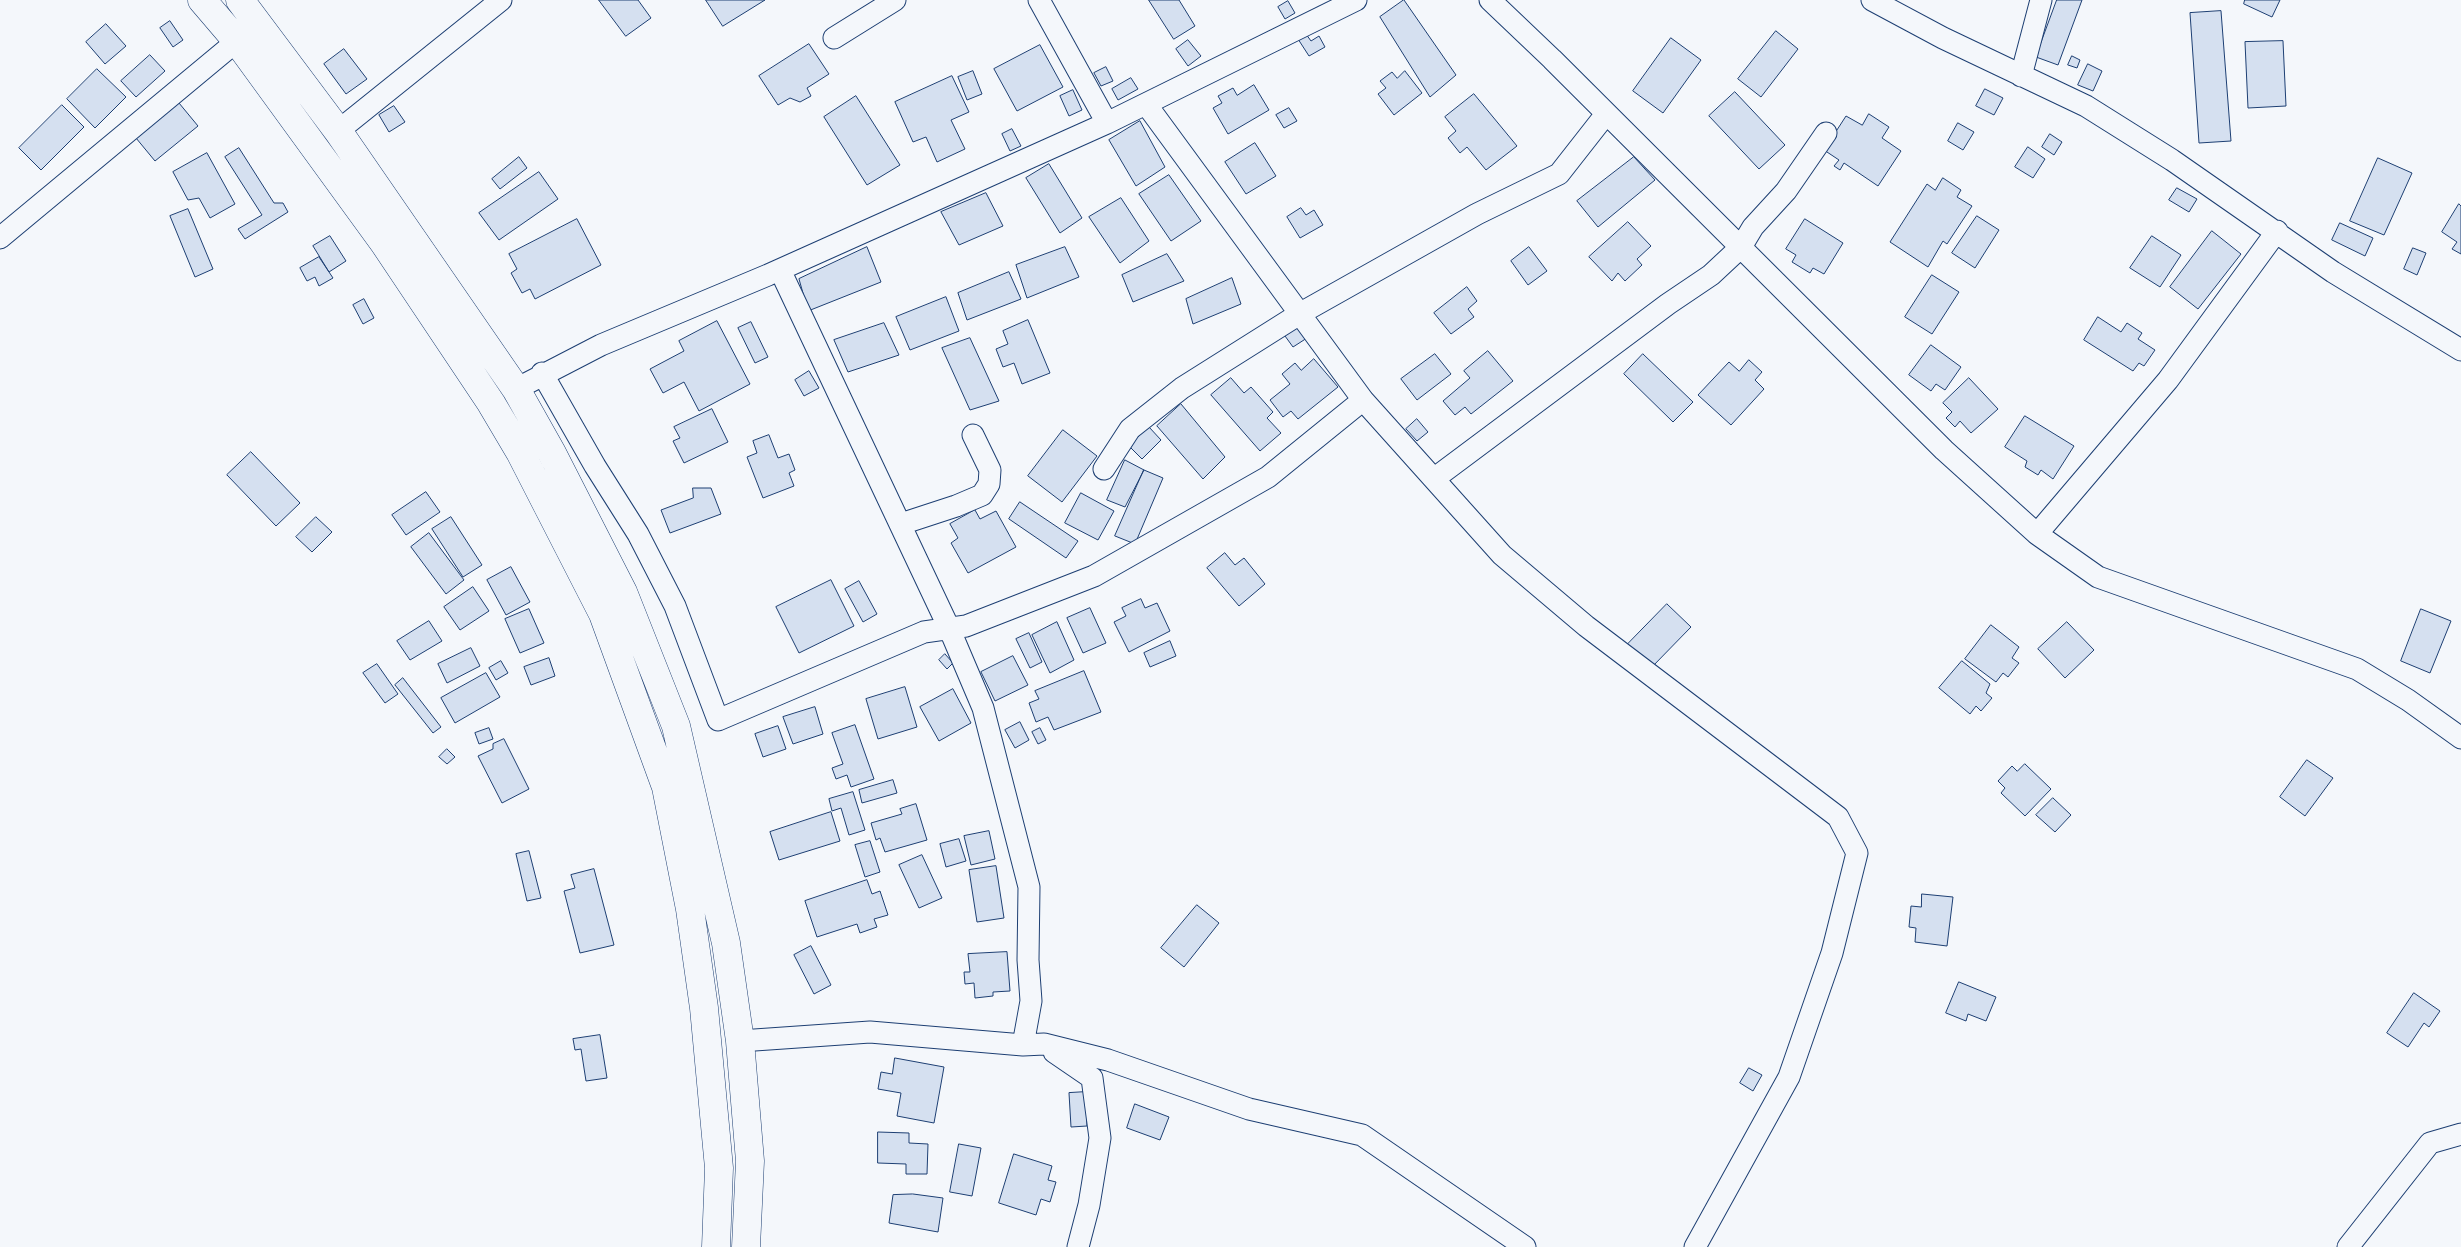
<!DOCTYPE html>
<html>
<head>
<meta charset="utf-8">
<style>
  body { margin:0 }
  canvas { display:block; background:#f4f7fb }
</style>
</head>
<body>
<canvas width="2461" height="1247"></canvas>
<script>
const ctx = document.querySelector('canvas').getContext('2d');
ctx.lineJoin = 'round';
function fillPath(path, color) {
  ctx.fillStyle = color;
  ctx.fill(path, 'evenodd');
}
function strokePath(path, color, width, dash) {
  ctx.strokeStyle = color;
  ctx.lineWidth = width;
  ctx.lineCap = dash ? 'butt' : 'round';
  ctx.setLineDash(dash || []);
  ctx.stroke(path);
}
const building = new Path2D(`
  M599 0H638L651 18 626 36Z
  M706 0H765L723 26Z
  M1149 0H1179L1195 26 1174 39Z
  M1404 0 1456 75 1430 97 1380 17Z
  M2057 0H2082L2058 65 2036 57Z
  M2245 0H2280L2272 17 2244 4Z
  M1288 1 1295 13 1285 19 1278 7Z
  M2221 11 2231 141 2199 143 2190 13Z
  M170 21 183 40 173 47 160 28Z
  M106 24 126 46 105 64 86 42Z
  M1776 31 1798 49 1761 97 1738 79Z
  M1306 34 1311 41 1319 36 1325 47 1309 56 1298 39Z
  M1671 38 1701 60 1663 113 1633 91Z
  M1188 40 1201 56 1188 66 1176 49Z
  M2283 41 2286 106 2248 108 2245 42Z
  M809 44 829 74 807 88 811 96 800 102 790 98 778 105 759 76Z
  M1040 45 1063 87 1017 111 994 69Z
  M344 49 367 79 346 94 324 64Z
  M150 55 165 71 136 97 121 81Z
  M2072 56 2080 60 2077 68 2068 65Z
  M2088 64 2102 71 2093 91 2078 85Z
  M1106 67 1113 81 1101 86 1094 73Z
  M97 69 126 97 95 128 67 99Z
  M973 71 982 94 967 100 958 77Z
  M1405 71 1422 93 1394 115 1378 94 1386 88 1380 81 1392 72 1397 78Z
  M952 76 969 112 951 120 965 149 937 162 926 137 913 142 895 102Z
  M1131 78 1138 89 1118 100 1112 89Z
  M1254 85 1269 110 1228 134 1213 108 1222 103 1218 96 1233 88 1237 95Z
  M1985 89 2003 98 1994 115 1976 106Z
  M1073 90 1082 110 1069 116 1060 96Z
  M1735 92 1785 145 1759 169 1709 116Z
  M1474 94 1517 146 1486 170 1467 147 1460 153 1448 138 1456 131 1445 117Z
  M856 96 900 165 867 185 824 117Z
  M179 103 198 126 155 161 136 138Z
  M62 105 84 127 41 170 19 148Z
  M394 106 405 122 389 132 379 115Z
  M1289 108 1297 121 1284 128 1276 115Z
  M1869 114 1889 127 1882 138 1901 151 1878 186 1844 163 1840 170 1834 166 1839 160 1824 150 1846 116 1862 125Z
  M1140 121 1165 167 1136 186 1109 140Z
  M1958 123 1974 132 1963 150 1948 141Z
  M1012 129 1021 146 1010 151 1002 134Z
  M2050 134 2062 142 2054 155 2042 147Z
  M1255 143 1276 176 1246 194 1225 162Z
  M2028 147 2045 159 2033 178 2015 167Z
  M239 148 274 203H283L288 212 245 239 238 229 262 215 225 157Z
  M207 153 235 204 210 218 199 198 188 200 173 172Z
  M519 157 527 168 500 189 492 179Z
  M1634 157 1655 180 1598 227 1577 201Z
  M2378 158 2412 173 2384 235 2350 221Z
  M1049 164 1082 218 1060 233 1026 178Z
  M539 172 558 199 499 240 479 213Z
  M1169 175 1201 221 1171 241 1139 194Z
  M1943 178 1961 190 1957 197 1972 206 1947 244 1943 241 1928 267 1890 242 1927 184 1935 190Z
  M2177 188 2197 199 2189 212 2169 200Z
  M986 193 1003 226 959 245 941 212Z
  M1121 198 1149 241 1120 263 1089 217Z
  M2459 204 2461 206V254L2452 249 2457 242 2442 232Z
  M1301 208 1306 215 1314 210 1323 225 1300 238 1287 217Z
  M188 209 213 269 195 277 170 216Z
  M1977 216 1999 230 1975 268 1952 253Z
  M577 219 601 265 535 299 530 289 522 293 511 273 517 269 509 254Z
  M1805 219 1843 243 1824 274 1813 268 1810 273 1792 262 1796 255 1786 249Z
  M1628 222 1651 246 1637 259 1642 265 1625 281 1618 273 1612 281 1589 257Z
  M2340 223 2373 238 2365 256 2332 240Z
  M2212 231 2241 254 2198 309 2170 287Z
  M330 236 346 261 329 272 313 246Z
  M2152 236 2181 255 2160 287 2130 268Z
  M867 247 881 282 808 311 799 279Z
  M1065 247 1079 277 1027 298 1016 265Z
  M1529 247 1547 271 1528 285 1511 261Z
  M2413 248 2426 253 2417 275 2404 269Z
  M1167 254 1184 281 1133 302 1122 275Z
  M319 257 333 278 319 286 315 277 307 281 300 268Z
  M1009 272 1021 299 967 320 958 293Z
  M1932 275 1959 292 1932 334 1905 317Z
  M1232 278 1241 304 1193 324 1186 299Z
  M1467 287 1477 301 1468 309 1474 317 1451 334 1434 313Z
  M946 297 959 331 910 350 896 317Z
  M364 299 374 318 363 324 353 305Z
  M2098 317 2121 332 2127 323 2142 333 2138 339 2155 350 2144 366 2139 363 2133 371 2084 340Z
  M1028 320 1050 373 1022 384 1014 363 1003 367 996 349 1008 344 1003 331Z
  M717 321 750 384 699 411 684 382 663 393 650 369 684 351 679 341Z
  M751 322 768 357 755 363 738 328Z
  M884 323 899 355 848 372 834 340Z
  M1299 326 1307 338 1293 347 1285 336Z
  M970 338 999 401 970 410 942 348Z
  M1931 345 1961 367 1945 390 1936 384 1931 391 1909 375Z
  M1488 351 1513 381 1471 414 1465 407 1455 415 1443 401 1470 378 1464 371Z
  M1435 354 1451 374 1417 400 1401 379Z
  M1643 354 1693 402 1673 422 1624 374Z
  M1314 359 1338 387 1298 419 1291 411 1283 417 1270 400 1290 384 1282 374 1295 363 1301 370Z
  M1749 360 1762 372 1755 380 1764 389 1731 425 1698 395 1729 362 1739 371Z
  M809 371 819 388 804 396 795 380Z
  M1231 378 1244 393 1251 387 1273 412 1267 418 1281 433 1260 451 1211 395Z
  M1969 378 1998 409 1971 433 1960 421 1955 427 1946 418 1952 412 1943 403Z
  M1181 404 1225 457 1203 479 1157 426Z
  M712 409 728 442 684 463 673 441 680 438 674 427Z
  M2025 416 2074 446 2053 479 2041 470 2038 475 2025 467 2027 461 2005 447Z
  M1417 419 1428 432 1417 441 1406 429Z
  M1149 427 1161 440 1142 459 1129 446Z
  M1063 430 1097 456 1062 502 1028 476Z
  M769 435 778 458 789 454 795 470 789 473 794 486 763 498 747 457 757 453 753 441Z
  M251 452 300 503 276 526 227 475Z
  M1125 460 1144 470 1125 507 1107 500Z
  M1144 470 1163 478 1135 544 1115 536Z
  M693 488H711L721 514 670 533 661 510 693 498Z
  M426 492 440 512 406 535 392 515Z
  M1081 493 1114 511 1098 540 1065 523Z
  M1020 502 1078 541 1066 558 1009 519Z
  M975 510 980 519 996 511 1016 547 968 573 951 543 958 538 950 524Z
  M316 517 332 532 312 552 296 537Z
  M451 517 482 565 463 577 432 529Z
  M429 533 464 580 446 594 411 547Z
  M1225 553 1235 565 1244 558 1265 584 1239 606 1207 568Z
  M511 567 530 602 506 615 487 580Z
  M831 580 854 626 799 653 776 607Z
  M859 581 877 614 863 622 845 589Z
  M473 587 489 611 460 630 444 607Z
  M1141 599 1145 608 1157 603 1170 631 1129 652 1114 622 1126 616 1122 608Z
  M1667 604 1691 627 1651 668 1627 645Z
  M1090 608 1106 643 1083 653 1067 618Z
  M529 609 544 643 520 653 505 619Z
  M2421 609 2451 621 2430 673 2401 661Z
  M429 621 442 641 410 660 397 641Z
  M1057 622 1074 660 1050 673 1032 635Z
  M2067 622 2094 650 2065 678 2038 649Z
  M1991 625 2019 647 2012 658 2019 663 2008 677 2003 673 1996 682 1965 659Z
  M1029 633 1042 662 1030 668 1016 639Z
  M1170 641 1176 656 1150 667 1144 653Z
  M471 648 480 666 447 683 438 664Z
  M945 654 953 663 947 669 939 660Z
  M1013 656 1028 685 995 701 981 672Z
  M549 658 555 676 531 685 524 667Z
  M501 661 508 673 496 680 489 668Z
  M1962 661 1990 684 1986 693 1992 698 1981 711 1976 706 1970 714 1939 688Z
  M377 664 398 694 385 703 363 673Z
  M1084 671 1101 712 1054 730 1048 717 1036 722 1029 703 1039 699 1035 691Z
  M486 673 500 697 455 723 441 698Z
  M403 678 441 727 433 733 395 685Z
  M905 687 917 727 878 739 866 699Z
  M953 689 971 723 939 741 920 707Z
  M815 707 823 734 793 744 783 717Z
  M1020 722 1029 740 1015 748 1005 730Z
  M855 725 874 779 851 787 847 775 836 779 832 768 843 764 832 733Z
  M778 726 786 749 763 757 755 734Z
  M489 728 493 739 479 744 475 733Z
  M1040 728 1046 740 1038 744 1032 732Z
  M504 739 529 789 502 803 478 756 493 749V744Z
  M447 749 455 757 447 764 439 757Z
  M2307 760 2333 778 2305 816 2280 797Z
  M2025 764 2051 789 2025 816 2001 793 2005 788 1998 781 2012 766 2017 771Z
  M893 780 897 793 862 803 859 790Z
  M853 792 865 830 849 835 841 808 832 811 829 799Z
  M2053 798 2071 815 2055 832 2036 815Z
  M916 804 927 840 885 852 880 838 876 840 871 823 902 814 900 809Z
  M831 812 840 841 779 860 770 832Z
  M989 831 995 859 971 865 964 836Z
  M959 839 966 861 946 867 940 844Z
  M870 841 880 872 865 877 855 845Z
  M529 851 541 898 527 901 516 854Z
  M922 855 942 898 919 908 899 865Z
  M996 866 1004 918 977 922 969 870Z
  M594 869 614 945 580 953 564 891 575 888 571 875Z
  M867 880 872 894 880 891 888 915 874 919 877 927 860 933 857 924 817 937 805 901Z
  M1922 894 1953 897 1947 946 1915 942 1916 928 1909 927 1911 906 1921 907Z
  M1197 905 1219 923 1184 967 1161 948Z
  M811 946 831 985 814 994 794 955Z
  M1007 952 1010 991 993 992V996L975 998 974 983 965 984 964 972H970L968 954Z
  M1959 982 1996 997 1986 1021 1968 1014 1966 1021 1946 1013Z
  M2414 993 2440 1011 2429 1027 2424 1023 2408 1047 2387 1033Z
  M600 1035 607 1078 586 1081 581 1049 575 1050 573 1039Z
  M895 1058 944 1067 934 1123 897 1116 901 1093 878 1089 881 1072 892 1074Z
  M1749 1068 1762 1075 1753 1091 1740 1083Z
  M1086 1092 1087 1126 1071 1127 1069 1093Z
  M1135 1104 1169 1117 1160 1140 1127 1128Z
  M878 1132 909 1133V1143L928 1144 927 1174H906V1164L878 1163Z
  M959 1144 981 1148 972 1196 950 1192Z
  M1014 1154 1052 1166 1048 1180 1056 1182 1050 1202 1041 1199 1036 1215 999 1203Z
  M913 1194 943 1198 938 1232 889 1223 893 1195Z`);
fillPath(building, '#d5e0f0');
strokePath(building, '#1d3f73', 1);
const minor = new Path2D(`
  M1039 0 1107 123
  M1490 0 1552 59 1944 450 2037 534 2168 380 2277 231
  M1872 0 1943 38 2086 106 2172 160 2333 272 2461 350
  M834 38 895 0
  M2021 76 2041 0
  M1146 104 1363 400 1502 555 1586 626 1838 817 1857 853 1832 953 1789 1077 1695 1247
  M338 131 501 0
  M0 238 237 41
  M780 270 949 628 983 708 1029 887 1028 960 1031 1001 1023 1045
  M542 373 595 466 638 534 675 606 718 720 924 632 966 626 1094 576 1268 477 1363 400
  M516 389 601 345 768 275 1107 123 1356 0
  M1104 469 1130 429 1182 388 1301 313 1477 214 1559 174 1606 114
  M1435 478 1668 304 1711 275 1741 247 1753 227 1786 191 1826 133
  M901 524 956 506 982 495 989 484 990 470 973 435
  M2037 534 2098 577 2357 669 2408 700 2461 738
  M740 1041 870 1032 1023 1045 1044 1044 1108 1060 1249 1109 1362 1135 1525 1247
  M1054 1052 1092 1078 1100 1138 1089 1205 1078 1247
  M2348 1247 2430 1143 2461 1134`);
const major = new Path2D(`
  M202 0 237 41 384 243 491 403 520 452 603 614 666 787 690 909 704 1008 719 1168 716 1247
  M240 0 338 131 516 389 552 453 623 592 676 726 726 943 740 1041 750 1161 746 1247`);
strokePath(minor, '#1d3f73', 23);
strokePath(major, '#1d3f73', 29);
strokePath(minor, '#f4f7fb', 21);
strokePath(major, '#f4f7fb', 28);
</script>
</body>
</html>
